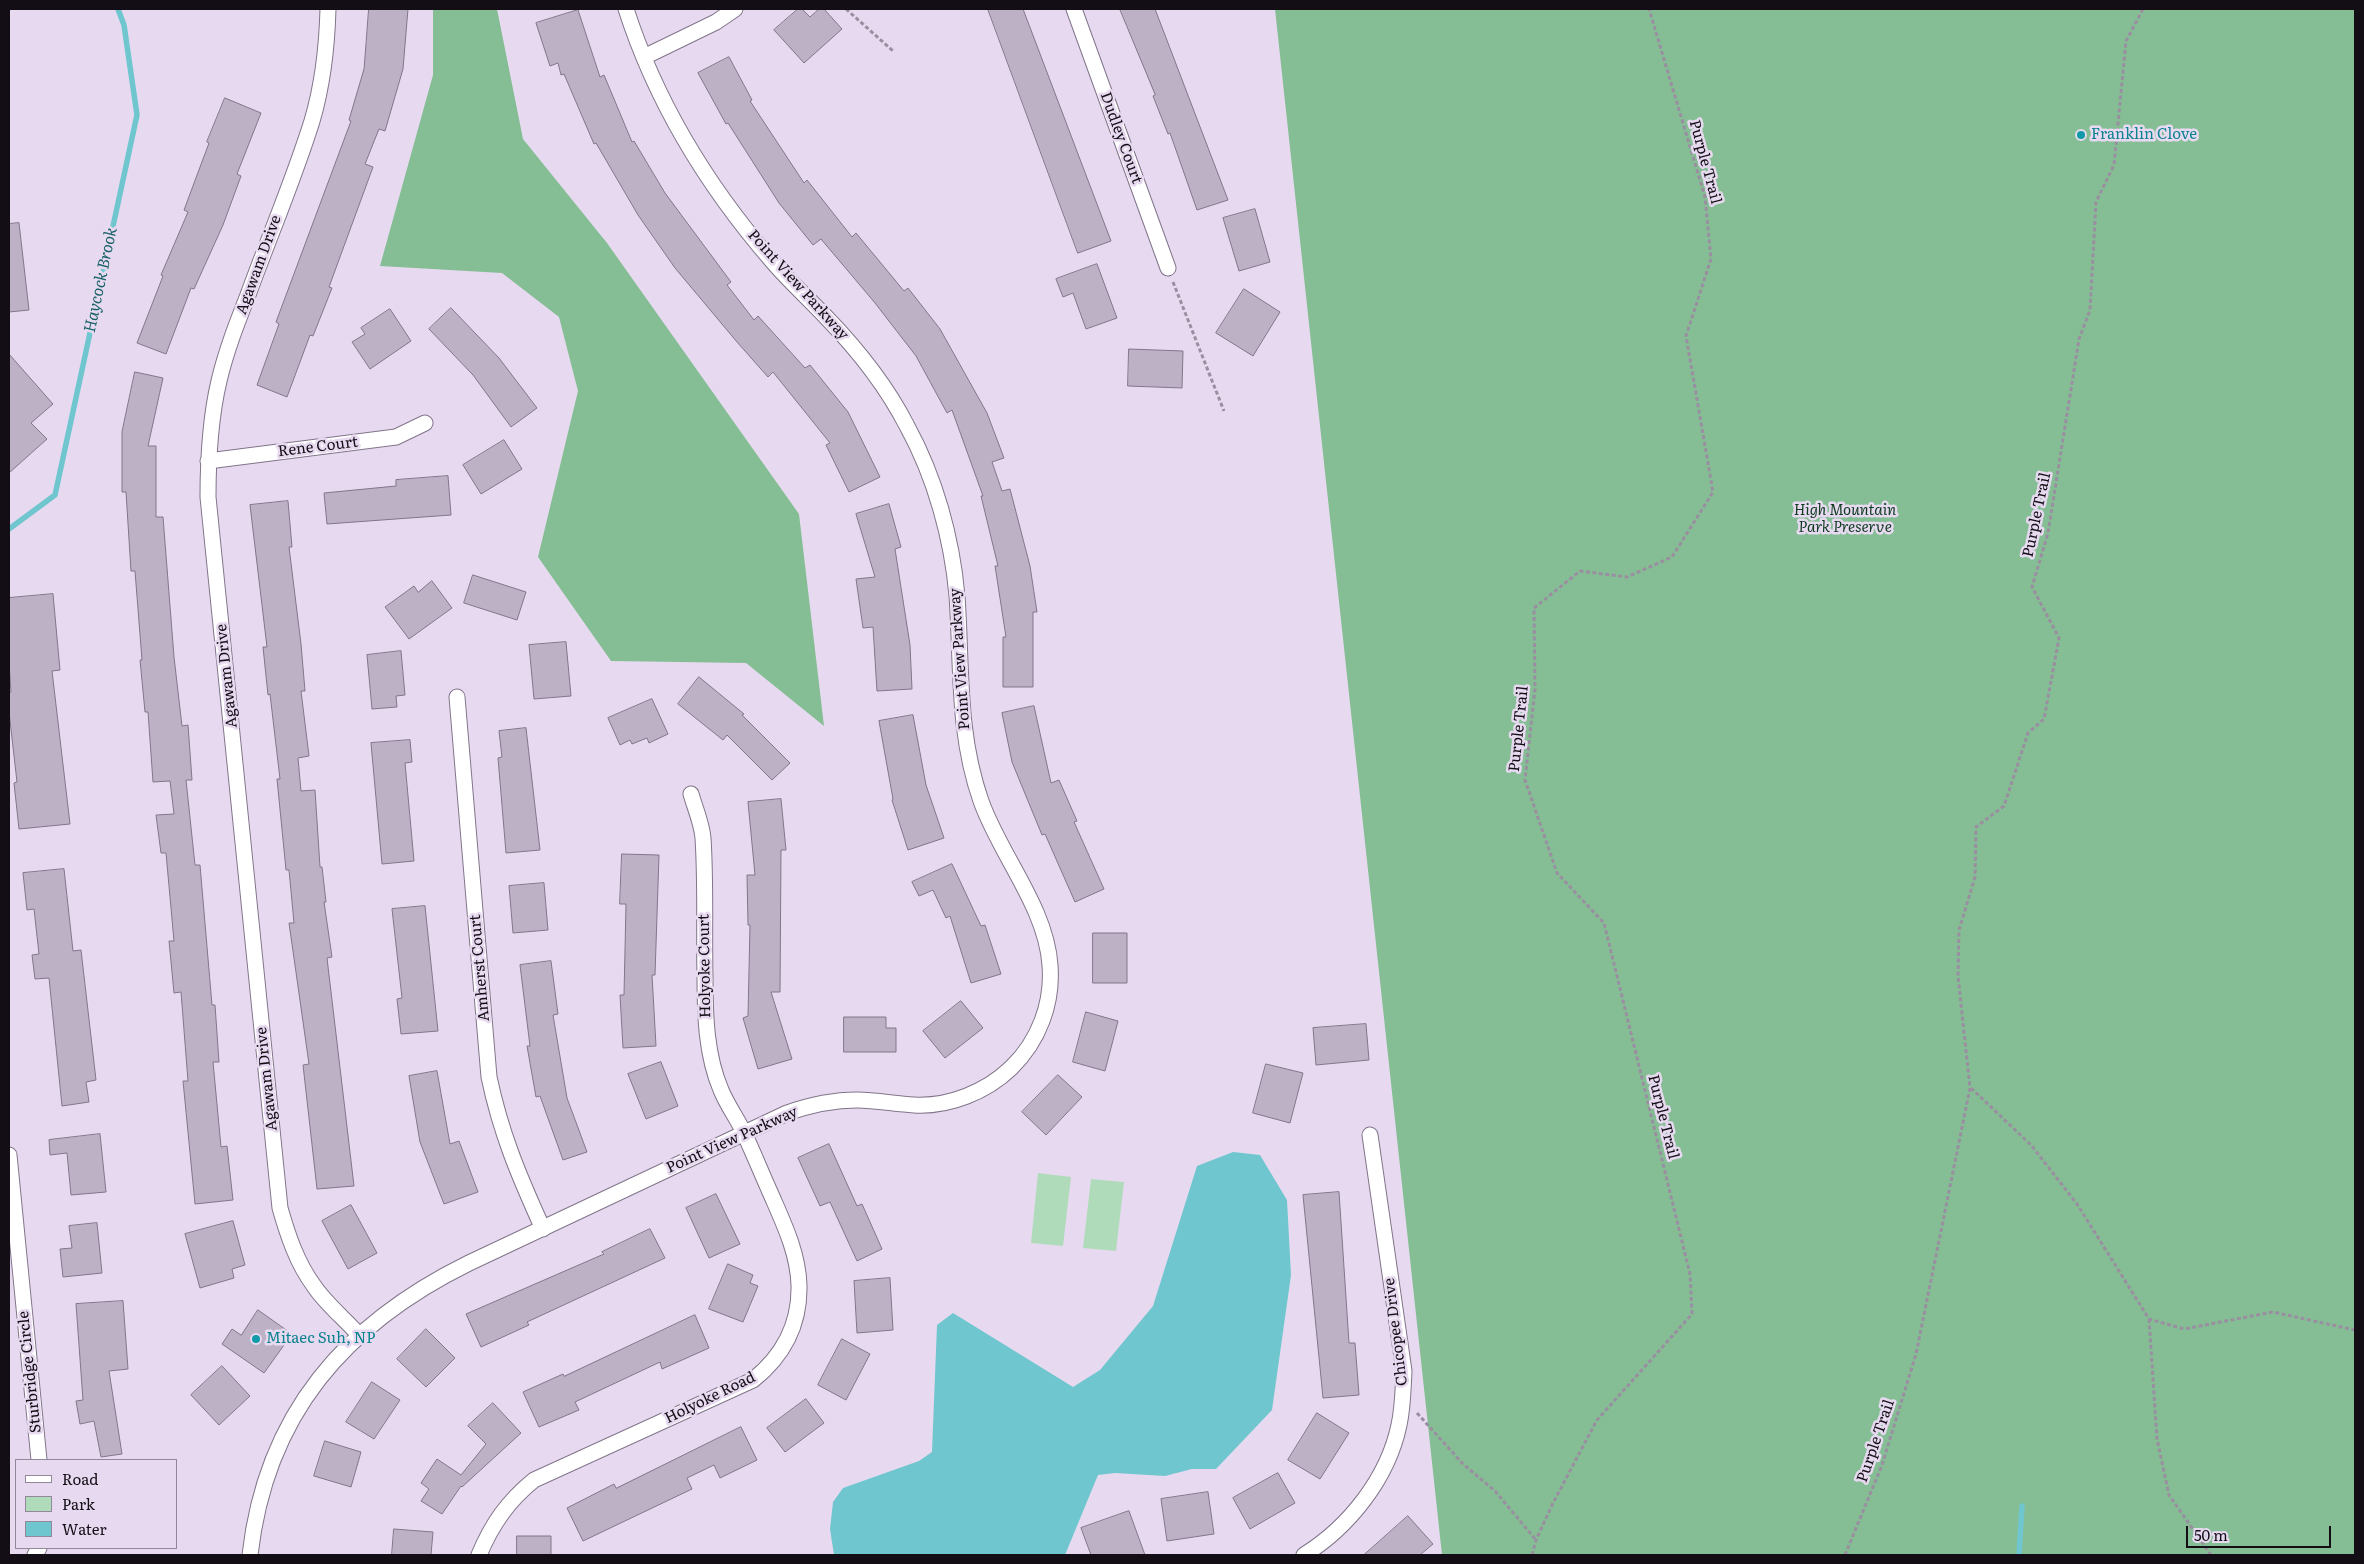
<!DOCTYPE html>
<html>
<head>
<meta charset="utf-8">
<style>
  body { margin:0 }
  #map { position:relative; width:2364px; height:1564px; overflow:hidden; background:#e7daf0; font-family:Literata,serif }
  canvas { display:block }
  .frame { position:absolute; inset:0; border:10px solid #130e16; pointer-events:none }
  .legend { position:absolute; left:15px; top:1459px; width:162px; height:90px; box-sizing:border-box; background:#e7daf0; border:1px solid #928899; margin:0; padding:6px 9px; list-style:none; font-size:15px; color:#130e16 }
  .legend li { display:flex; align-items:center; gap:10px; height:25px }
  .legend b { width:25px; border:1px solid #928899 }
  .scale { position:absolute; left:2186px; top:1526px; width:145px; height:22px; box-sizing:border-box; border:2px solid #130e16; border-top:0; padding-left:6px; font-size:15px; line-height:18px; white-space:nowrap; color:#130e16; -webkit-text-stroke:4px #e7daf0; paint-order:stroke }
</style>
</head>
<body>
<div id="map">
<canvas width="2364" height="1564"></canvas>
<div class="frame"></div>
<ul class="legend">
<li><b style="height:6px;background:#fff"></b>Road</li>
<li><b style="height:14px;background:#b0dbbb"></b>Park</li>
<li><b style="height:14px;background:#6fc6cf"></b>Water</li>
</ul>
<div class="scale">50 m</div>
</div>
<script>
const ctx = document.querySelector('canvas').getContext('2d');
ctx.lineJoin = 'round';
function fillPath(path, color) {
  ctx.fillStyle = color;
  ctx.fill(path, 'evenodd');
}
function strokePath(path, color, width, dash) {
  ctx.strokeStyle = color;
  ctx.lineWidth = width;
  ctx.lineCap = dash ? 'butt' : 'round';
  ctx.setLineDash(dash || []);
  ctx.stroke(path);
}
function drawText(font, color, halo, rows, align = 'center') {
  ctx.font = font + ' Literata,serif';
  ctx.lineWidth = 5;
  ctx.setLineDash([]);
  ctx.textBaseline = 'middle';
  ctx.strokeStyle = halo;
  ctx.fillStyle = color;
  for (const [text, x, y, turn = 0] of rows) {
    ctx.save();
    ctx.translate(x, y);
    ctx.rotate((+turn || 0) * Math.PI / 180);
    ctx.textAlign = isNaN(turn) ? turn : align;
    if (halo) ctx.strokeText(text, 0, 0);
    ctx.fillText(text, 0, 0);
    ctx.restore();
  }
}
fillPath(new Path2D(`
  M1038 1173 1071 1177 1063 1246 1031 1243Z
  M1091 1179 1124 1182 1116 1251 1083 1248Z`), '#b0dbbb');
fillPath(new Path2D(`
  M433 9H497L523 139 607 243 799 514 824 726 746 663 611 661 538 557 578 391 559 317 502 273 380 266 433 75Z
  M1275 9H2355V1555H1442Z`), '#85be94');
fillPath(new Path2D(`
  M1233 1152 1260 1155 1287 1200 1291 1275 1272 1410 1216 1469H1192L1165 1476 1115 1473 1098 1475 1065 1555H834L830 1529 833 1502 843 1488 919 1461 932 1452 937 1325 953 1313 1073 1387 1100 1370 1153 1306 1197 1166Z`), '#6fc6cf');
strokePath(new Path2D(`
  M9 529 55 495 137 115 124 25 118 9
  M2019 1555 2022 1506`), '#6fc6cf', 5.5);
const building = new Path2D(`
  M369 9H408L403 69 385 131 379 129 365 164 373 167 329 287 332 288 313 336 310 335 287 397 257 385 279 324 276 322 351 121 349 120 364 69Z
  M798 9H802L810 17 819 9H824L842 29 804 63 774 30Z
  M988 9H1023L1111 241 1078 253Z
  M1120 9H1155L1228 200 1197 210 1170 133 1168 134 1153 96 1155 95Z
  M578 10 600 77 604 75 632 142 634 141 665 193 731 282 727 285 754 320 758 316 805 368 810 365 848 412 880 477 849 492 826 445 830 443 773 372 768 377 737 342 675 268 638 215 596 143 594 144 564 74 561 75 558 63 550 66 536 23Z
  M729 57 752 100 750 101 804 183 807 180 852 237 856 233 904 291 908 288 940 329 987 413 1004 458 992 462 1002 491 1010 489 1030 566 1037 612H1033V687H1003V637H1006L995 566H998L981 496H983L952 410 947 413 916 356 875 303 821 239 813 245 779 203 728 123 726 124 698 73Z
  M225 98 261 113 237 174 241 176 223 225 194 289 191 288 166 354 137 343 163 276 161 275 188 212 184 210 209 143 207 142Z
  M1255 209 1270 262 1239 271 1223 218Z
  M19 223 29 310 9 312V224Z
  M1097 264 1117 318 1086 329 1073 293 1063 297 1056 279Z
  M1244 289 1280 312 1253 356 1216 333Z
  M451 308 499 358 537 408 511 427 473 375 429 329Z
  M390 309 411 341 370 369 352 342 365 334 361 328Z
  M1129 349 1183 351 1182 388 1128 386Z
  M9 354 53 404 31 423 47 439 9 473Z
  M135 372 163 378 148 446H156V517H163L174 657 182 726 188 725 192 780H186L195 865H200L212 1005H215L219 1062H213L221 1147 227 1146 233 1200 195 1204 183 1081H188L181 992 174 993 169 941H174L166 853H161L156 815 174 814 170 781 153 782 148 712H145L140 660H142L135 571H131L126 492H122V432Z
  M504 440 522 469 481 494 463 465Z
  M448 476 451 515 327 524 324 493 396 486V480Z
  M288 501 292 547H289L301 644 305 691H301L309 756 298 758 301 791 315 790 320 867H322L326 902H324L332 957 327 958 354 1186 317 1189 303 1065 309 1064 289 923H294L289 870H286L277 779H280L270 694 268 695 263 647H267L250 505Z
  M889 504 901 547 895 549 910 645 912 689 877 691 873 627 863 628 856 579 875 577 856 514Z
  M473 575 526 592 517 620 464 603Z
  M432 581 452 608 409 639 385 607 414 586 418 592Z
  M53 594 60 670 52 671 70 824 19 829 14 783 17 782 9 712V693L11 692 9 664V598Z
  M566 642 571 696 534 699 529 645Z
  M401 651 405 695 396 696 397 707 372 709 367 655Z
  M699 677 744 714 742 715 790 763 772 780 727 735 723 740 678 704Z
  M652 699 668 734 649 743 647 738 632 744 630 740 620 745 608 718Z
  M1034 706 1051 783 1059 780 1077 821 1074 822 1104 889 1075 902 1045 834 1042 835 1012 762 1002 713Z
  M913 715 926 785 944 838 908 850 892 800 893 799 879 721Z
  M526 728 540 850 506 853 498 758 502 757 499 731Z
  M410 740 412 762 405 763 414 861 382 864 371 743Z
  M781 799 786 850H781L780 992H771L792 1059 758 1069 743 1018 748 1016 750 925H748L747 875H755L748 802Z
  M622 854 659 855 655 975H652L656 1046 623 1048 620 995H624L626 904H620Z
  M952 864 981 926 985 925 1001 974 971 983 950 916 946 918 933 890 919 896 912 882Z
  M64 869 73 951 81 950 96 1080 86 1082 89 1102 62 1106 49 978 35 979 32 955 39 954 34 909 27 910 23 873Z
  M544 883 548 930 513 933 509 886Z
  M425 906 438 1031 401 1034 397 999 402 998 392 909Z
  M1093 933H1127V983H1093Z
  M551 961 558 1014 553 1015 567 1098 587 1152 563 1160 540 1096 536 1097 527 1046H530L520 965Z
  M961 1001 983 1028 945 1058 923 1031Z
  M1086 1012 1118 1021 1105 1071 1073 1062Z
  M844 1017H886V1028H896V1052H844Z
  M1366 1024 1369 1060 1316 1065 1313 1028Z
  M661 1062 678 1106 646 1119 628 1074Z
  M1266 1064 1303 1073 1290 1123 1253 1113Z
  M437 1071 450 1144 459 1141 478 1192 444 1204 420 1142 409 1076Z
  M1058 1075 1082 1097 1046 1135 1022 1112Z
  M100 1134 106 1192 71 1195 67 1153 50 1155 49 1140Z
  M829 1144 857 1206 862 1204 882 1249 857 1261 830 1202 820 1206 798 1158Z
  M1339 1192 1349 1343H1355L1359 1395 1323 1398 1303 1195Z
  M716 1194 740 1244 709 1258 686 1208Z
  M351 1205 377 1253 348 1269 322 1221Z
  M233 1221 245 1265 232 1269 234 1278 200 1288 185 1234Z
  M97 1223 102 1273 63 1277 60 1249 72 1248 69 1226Z
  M650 1229 665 1258 527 1322 529 1325 481 1347 466 1314 604 1254 602 1252Z
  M728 1264 753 1275 750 1283 758 1286 743 1322 709 1309Z
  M890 1278 893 1330 857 1333 854 1281Z
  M123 1301 128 1369 109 1371 122 1454 101 1457 94 1421 80 1424 76 1401 83 1400 76 1304Z
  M258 1310 292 1334 264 1373 222 1344 232 1329 241 1335Z
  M695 1315 709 1348 662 1369 660 1362 575 1402 579 1410 539 1427 523 1392 563 1374 564 1376Z
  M426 1329 455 1358 426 1387 397 1359Z
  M842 1339 870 1354 846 1400 818 1385Z
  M222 1366 250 1396 219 1425 191 1395Z
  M372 1382 400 1400 374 1439 346 1422Z
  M806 1399 824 1423 785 1452 767 1428Z
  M493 1403 521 1433 462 1487 461 1486 442 1514 421 1501 429 1489 421 1483 437 1459 461 1475 486 1444 468 1426Z
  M1317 1413 1349 1433 1320 1479 1288 1460Z
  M741 1427 757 1460 720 1478 714 1465 687 1478 692 1489 583 1541 567 1508 614 1484 616 1488Z
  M325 1441 361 1452 351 1487 314 1476Z
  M1278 1473 1295 1503 1250 1529 1233 1498Z
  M1208 1492 1214 1534 1167 1541 1161 1499Z
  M1129 1511 1145 1555H1091L1081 1528Z
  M1408 1516 1433 1544 1420 1555H1364Z
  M394 1529 433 1532 431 1555H392Z
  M517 1536H551V1555H517Z`);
fillPath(building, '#bdb1c6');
strokePath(building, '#81768a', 1);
const minor = new Path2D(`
  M328 9C327 46 323 84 312 121 294 179 269 237 248 295 237 323 226 351 219 381 210 419 208 458 208 497L280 1208C288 1236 297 1263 314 1286 326 1304 345 1319 359 1335
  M1074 9 1168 268
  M644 57 716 22 735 9
  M208 461 396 437 425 423
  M457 697 489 1077C501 1134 519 1176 543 1229
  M9 1155 39 1460
  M35 1555 39 1548
  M250 1555C266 1414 345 1324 469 1263L787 1113C810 1105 833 1100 857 1100 876 1100 895 1104 914 1105 949 1107 986 1092 1011 1068 1039 1041 1053 1003 1050 965 1046 907 1000 855 981 801 957 733 962 667 957 596 952 538 935 477 907 426 886 385 858 350 826 317 808 298 789 281 772 261 708 187 656 102 626 9
  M479 1555C492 1524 508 1501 534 1480L753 1380C783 1356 800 1324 799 1285 798 1252 783 1222 770 1192 761 1172 753 1152 744 1133 737 1118 727 1105 721 1090 706 1055 705 1015 705 978 704 932 706 884 703 838 702 824 695 808 691 794
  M1304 1555C1349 1527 1388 1478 1399 1425 1403 1407 1403 1389 1404 1371L1370 1135`);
strokePath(minor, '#81758a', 17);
strokePath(new Path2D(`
  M846 9 893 51
  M1173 282 1224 411
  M1971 1088 2031 1145 2077 1204 2149 1319 2184 1329 2273 1312 2355 1330
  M2149 1319 2157 1439 2169 1495 2211 1555
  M1417 1413 1463 1464 1495 1491 1536 1540
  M1532 1555 1536 1540 1553 1503 1597 1420 1692 1314 1690 1274 1604 923 1557 873 1525 780 1535 689 1534 608 1580 571 1627 577 1672 557 1713 492 1686 336 1711 259 1705 197 1649 9
  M1845 1555 1882 1465 1916 1354 1970 1088 1958 976 1959 930 1975 877 1976 827 2004 806 2028 733 2044 719 2059 638 2032 587 2048 533 2079 339 2090 310 2096 202 2114 165 2126 41 2143 9`), '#998fa0', 3, [4, 2.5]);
strokePath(minor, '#fff', 15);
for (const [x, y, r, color] of [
  [2081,135,5,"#0f9aa8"],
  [256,1339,5,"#0f9aa8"]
]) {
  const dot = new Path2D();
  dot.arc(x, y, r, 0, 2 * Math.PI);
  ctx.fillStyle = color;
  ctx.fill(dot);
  strokePath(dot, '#e7daf0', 2);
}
drawText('15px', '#0d838f', '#e7daf0', [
  ["Franklin Clove",2091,135],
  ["Mitaec Suh, NP",266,1339]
], 'left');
drawText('15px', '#130e16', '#e7daf0', [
  ["Dudley Court",1121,138,70],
  ["Purple Trail",1705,162,75],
  ["Agawam Drive",259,265,-70],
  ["Point View Parkway",798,285,48],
  ["Rene Court",318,447,-7],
  ["Purple Trail",2037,515,-78],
  ["Point View Parkway",960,659,-94],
  ["Agawam Drive",227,676,-96],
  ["Purple Trail",1519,729,-84],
  ["Holyoke Court",705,966,-91],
  ["Amherst Court",480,968,-95],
  ["Agawam Drive",267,1079,-96],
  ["Purple Trail",1663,1117,76],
  ["Point View Parkway",732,1140,-24],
  ["Chicopee Drive",1396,1332,-97],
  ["Sturbridge Circle",30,1372,-96],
  ["Holyoke Road",710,1398,-26],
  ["Purple Trail",1876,1441,-71]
]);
drawText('italic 15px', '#0d3a1e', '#e7daf0', [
  ["High Mountain",1845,511],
  ["Park Preserve",1845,528]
]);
drawText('italic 16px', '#186168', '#e7daf0', [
  ["Haycock Brook",101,280,-78]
]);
</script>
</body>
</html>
